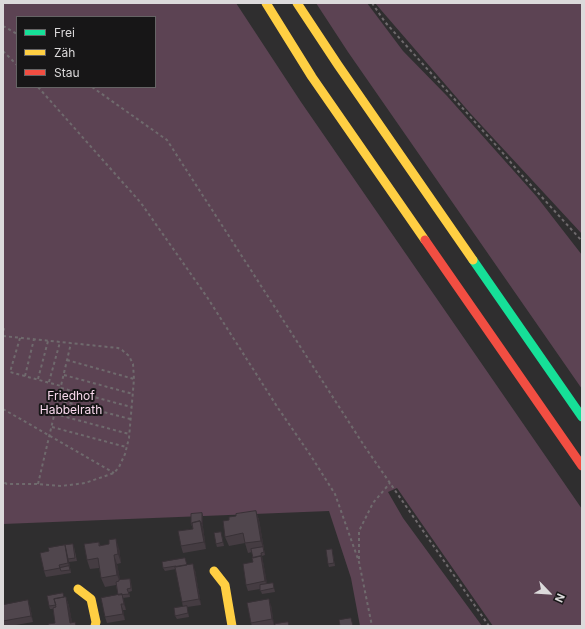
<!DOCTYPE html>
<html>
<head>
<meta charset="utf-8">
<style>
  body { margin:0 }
  #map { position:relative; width:585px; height:629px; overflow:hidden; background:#2f2e2f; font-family:Inter,sans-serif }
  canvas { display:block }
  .frame { position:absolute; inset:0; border:4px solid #dcdadb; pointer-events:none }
  .legend { position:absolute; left:16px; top:16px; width:140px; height:72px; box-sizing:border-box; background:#171617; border:1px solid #666465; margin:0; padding:5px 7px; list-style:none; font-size:12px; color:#dcdadb }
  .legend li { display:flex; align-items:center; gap:8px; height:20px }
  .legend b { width:20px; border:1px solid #666465 }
  .north { position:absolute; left:529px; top:573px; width:40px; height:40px; -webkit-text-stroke:3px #171617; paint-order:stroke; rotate:115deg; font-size:11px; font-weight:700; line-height:16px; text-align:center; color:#dcdadb }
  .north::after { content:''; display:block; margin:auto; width:14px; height:18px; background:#dcdadb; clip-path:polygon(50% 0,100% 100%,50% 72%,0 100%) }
</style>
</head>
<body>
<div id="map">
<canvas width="585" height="629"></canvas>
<div class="frame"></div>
<ul class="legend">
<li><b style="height:5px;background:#16e098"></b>Frei</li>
<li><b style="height:5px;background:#ffcf43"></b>Zäh</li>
<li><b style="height:5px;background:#f24e42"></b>Stau</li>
</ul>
<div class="north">N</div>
</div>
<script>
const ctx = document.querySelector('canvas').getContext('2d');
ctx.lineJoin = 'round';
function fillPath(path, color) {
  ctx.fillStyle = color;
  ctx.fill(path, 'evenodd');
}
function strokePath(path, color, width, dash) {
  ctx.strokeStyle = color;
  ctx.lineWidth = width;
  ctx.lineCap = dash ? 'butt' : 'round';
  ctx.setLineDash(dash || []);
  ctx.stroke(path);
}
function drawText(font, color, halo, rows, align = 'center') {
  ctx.font = font + ' Inter,sans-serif';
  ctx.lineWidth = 4;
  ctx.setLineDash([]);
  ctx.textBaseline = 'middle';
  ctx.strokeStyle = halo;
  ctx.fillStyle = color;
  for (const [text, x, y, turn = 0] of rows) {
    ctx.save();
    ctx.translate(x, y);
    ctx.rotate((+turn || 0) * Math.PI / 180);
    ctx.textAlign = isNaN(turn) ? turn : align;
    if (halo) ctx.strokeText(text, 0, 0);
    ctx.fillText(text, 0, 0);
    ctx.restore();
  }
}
fillPath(new Path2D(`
  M3 3H236L301 102 582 509V626H493L397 488 388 492 403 518 482 626H360L351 578 329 511 3 524ZM17 17H155V87H17Z
  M316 3H367L403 51 447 96 537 197 582 255V389L348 52Z
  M375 3H582V234L470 113Z`), '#5c4353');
strokePath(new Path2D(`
  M372 3 385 22 502 152 518 171 582 241
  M3 26 17 34
  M3 51 17 65
  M38 87 141 203 207 297 278 408 311 456 335 494 359 562 372 626
  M92 87 167 140 365 447 489 626
  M3 331 5 327
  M3 336 118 348 122 350 129 356 133 364 134 379 129 438 125 454 119 467 114 473 85 483 61 486 38 484H7L3 482
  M20 338 10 372 61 386
  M67 360 134 379
  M64 375 133 394
  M25 376 34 339
  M38 379 48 341
  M49 382 60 342
  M61 388 131 407
  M58 400 130 419
  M3 409 114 473
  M55 414 129 434
  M52 427 126 447
  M38 484 71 343
  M359 559V531L373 503 390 483`), '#6f6a6d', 2, [3, 3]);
strokePath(new Path2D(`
  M473 260 582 417`), '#16e098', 9);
strokePath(new Path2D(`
  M266 3 312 77 425 240
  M297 3 338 65 473 260
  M214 571 225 585 232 626
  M78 589 91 599 96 622 95 626`), '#ffcf43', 9);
strokePath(new Path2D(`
  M425 240 582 466`), '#f24e42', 9);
fillPath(new Path2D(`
  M256 511 259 520 265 555 262 556 267 584 273 583 275 592 262 594 260 589 248 591 246 585 253 562 252 552 248 553 245 543 229 546 225 537 229 520 236 516Z
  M202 513 203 516V527L206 549 183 553 181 546 193 529 191 524Z
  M221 532 224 546 217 547 216 544Z
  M99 542 100 545 119 548 121 563 117 564 120 580 130 579 131 582 132 591 129 592 130 597 123 598 126 610H123L125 620 107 623 105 617 118 595 116 585 105 587 101 578 99 568 90 569 87 560Z
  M74 547 77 561 69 562 71 573 46 577 44 571Z
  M332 549 335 566 329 567 328 564Z
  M185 558 187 565 195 570 201 605 187 607 189 617 177 619 175 616 183 607 182 602 176 569 165 571 163 568Z
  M64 597H66L69 606 72 623 75 622 76 626H49L55 623 53 609H50L49 606Z
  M3 605 30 606 33 622 10 626H3Z
  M271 605 274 625 268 626H252L251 623Z`), '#453c42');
fillPath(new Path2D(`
  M256 511 259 520 265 555 261 541Z
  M202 513 203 516V527L202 524Z
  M200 521 203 527 206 549 204 542Z
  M116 539 119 548 121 563 118 554Z
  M65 545 69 562 70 569 68 563Z
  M261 553 262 556 268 587 265 581Z
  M114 555 117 564 121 584 117 575Z
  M193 564 195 570 201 605 199 599Z
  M122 594 124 600 126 610 124 604Z
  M66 597 69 606 73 626 70 623Z
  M269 599 271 605 274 625 272 619Z
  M28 600 30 606 33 622 31 616Z
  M121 604 123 610 125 620 123 614Z`), '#383136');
const building = new Path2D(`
  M256 511 261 541 245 543 243 533 225 537 223 521 229 520V517L236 516V514Z
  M202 513V524L200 521 192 523V524H191V514Z
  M200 521 204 542 181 546 178 531 193 529 192 523Z
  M221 532 223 542 216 544 214 533Z
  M116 539 118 554 114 555 117 575 101 578 98 558 87 560 84 544 99 542V546L109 544V540Z
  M73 544 75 558 68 559 65 545Z
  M65 545 68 563 59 565 60 568 44 571 40 553 49 551 48 548Z
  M263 547 264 552 261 553 262 559 261 556 253 558 251 549Z
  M332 549 334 563 328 564 326 550Z
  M261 556 265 581 246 585 243 564 253 562 252 558Z
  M185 558 187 565 176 567V566L163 568 162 562Z
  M193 564 199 599 182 602 175 567Z
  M69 566 70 570 61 571 60 568Z
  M130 579 131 588 127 589 129 594 118 595 116 582 119 581V580Z
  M273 583 274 588 260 591V585Z
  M63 593 64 597 54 599 56 605 49 606 47 596Z
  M122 594 124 604H121L123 614 105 617 101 598Z
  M66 597 70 623 75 622 76 626H49L48 624 55 623 53 608 56 607 54 599Z
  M269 599 272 619 251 623 247 603Z
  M28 600 31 616 3 621V605Z
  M187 606 188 613 175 616 174 608Z
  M351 618 353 626H340L339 620Z
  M288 622 289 626H275V624Z`);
fillPath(building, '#50464d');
strokePath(building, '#383136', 1);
drawText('12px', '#f9d9ed', '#171617', [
  ["Friedhof",71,396],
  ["Habbelrath",71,410]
]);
</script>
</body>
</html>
